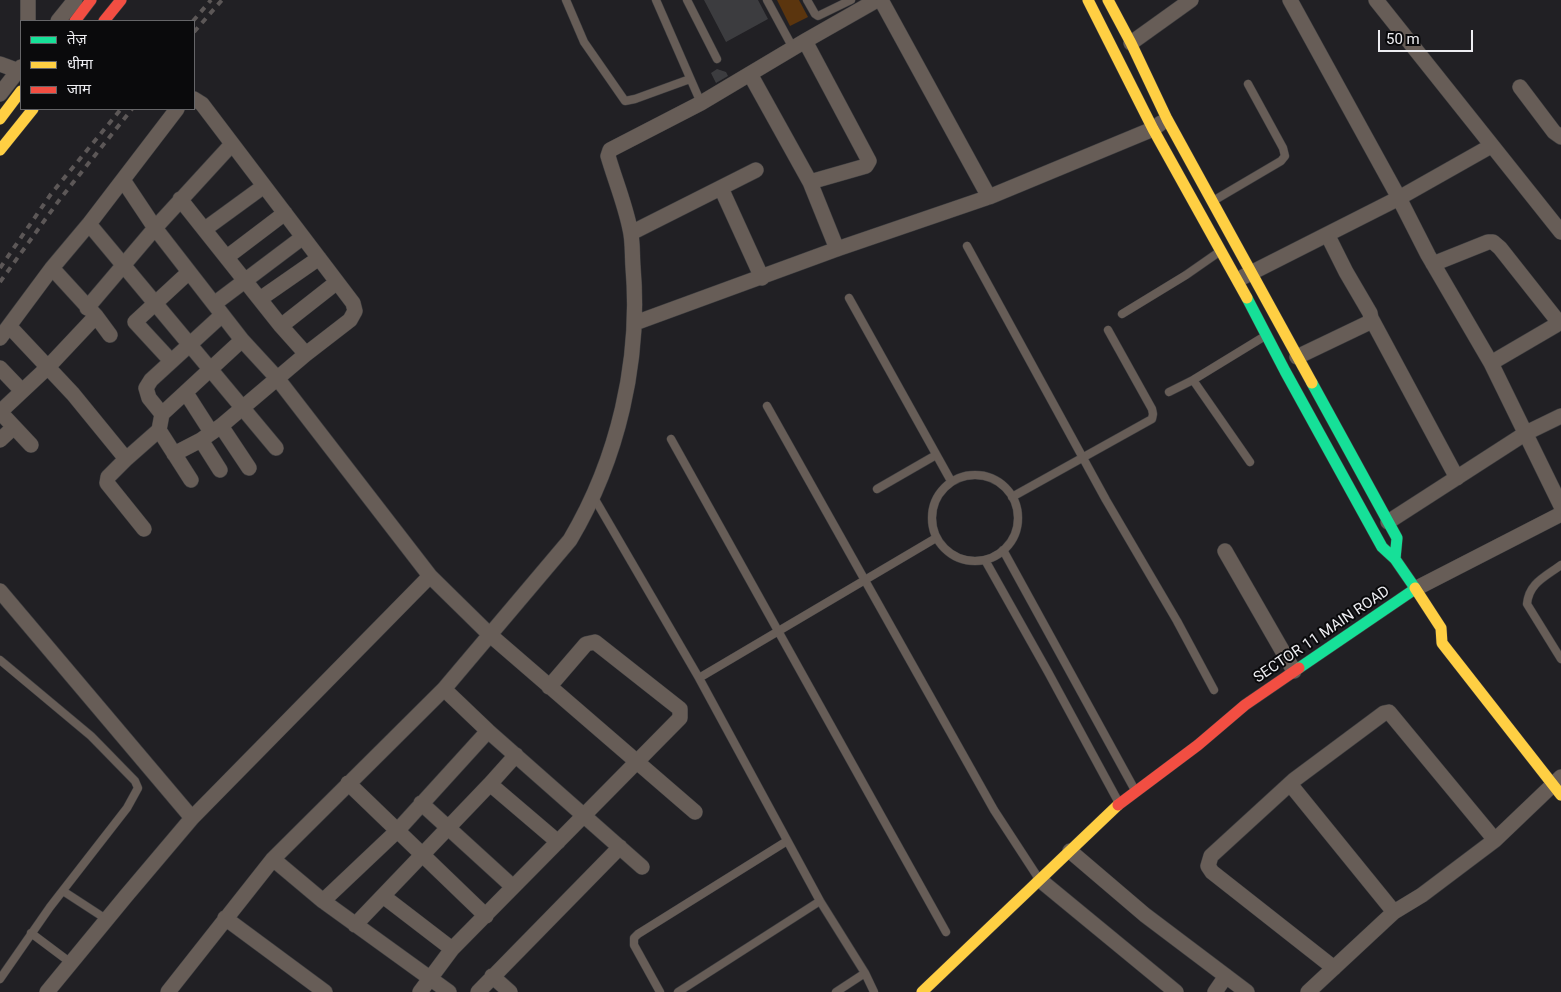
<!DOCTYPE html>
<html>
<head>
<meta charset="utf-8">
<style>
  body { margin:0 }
  #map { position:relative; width:1561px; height:992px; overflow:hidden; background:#212024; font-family:Roboto,"Noto Sans Devanagari",sans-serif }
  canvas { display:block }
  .legend { position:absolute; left:20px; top:20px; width:175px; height:90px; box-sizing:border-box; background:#0a0a0c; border:1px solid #656568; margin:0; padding:6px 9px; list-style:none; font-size:15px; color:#ededf1 }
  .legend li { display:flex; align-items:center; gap:10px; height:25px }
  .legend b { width:25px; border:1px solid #656568 }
  .scale { position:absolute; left:1378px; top:30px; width:95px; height:22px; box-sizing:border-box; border:2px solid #ededf1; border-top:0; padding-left:6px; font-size:15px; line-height:18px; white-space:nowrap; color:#ededf1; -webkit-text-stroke:4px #0a0a0c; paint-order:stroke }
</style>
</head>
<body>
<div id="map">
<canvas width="1561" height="992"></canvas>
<ul class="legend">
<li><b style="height:6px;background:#16e098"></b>तेज़</li>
<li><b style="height:6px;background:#ffcf43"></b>धीमा</li>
<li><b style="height:6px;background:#f24e42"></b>जाम</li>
</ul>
<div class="scale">50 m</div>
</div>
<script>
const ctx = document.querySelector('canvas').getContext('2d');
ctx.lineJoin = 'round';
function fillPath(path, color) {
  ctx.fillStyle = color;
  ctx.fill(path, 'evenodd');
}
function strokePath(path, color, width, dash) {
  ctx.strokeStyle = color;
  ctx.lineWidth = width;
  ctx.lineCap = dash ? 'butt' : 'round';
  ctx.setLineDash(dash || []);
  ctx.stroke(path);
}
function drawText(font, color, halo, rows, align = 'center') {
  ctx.font = font + ' Roboto,sans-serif';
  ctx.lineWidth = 4;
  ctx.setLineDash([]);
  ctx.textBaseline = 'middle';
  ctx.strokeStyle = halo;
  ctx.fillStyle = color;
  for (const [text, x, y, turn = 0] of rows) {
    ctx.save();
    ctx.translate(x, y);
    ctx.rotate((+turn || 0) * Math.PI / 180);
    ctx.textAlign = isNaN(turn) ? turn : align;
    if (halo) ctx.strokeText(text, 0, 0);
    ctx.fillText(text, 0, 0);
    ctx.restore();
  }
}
fillPath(new Path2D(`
  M777 0H799L808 17 790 26Z`), '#5b350e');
fillPath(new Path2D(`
  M704 0H758L768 19 726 42Z
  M717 69 726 72 728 76 716 83 711 73Z`), '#3c3c3f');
const lane = new Path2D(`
  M566 0 584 42 625 101 635 99 690 79
  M656 0 701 103
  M687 0 717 59
  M767 0 793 48
  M807 0 815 14 818 16 851 0
  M1213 201 1281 161 1285 156 1283 148 1248 84
  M967 246 1106 500 1177 621 1214 690
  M849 298 951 481
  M1122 314 1186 275 1219 252
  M1193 380 1250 462
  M1169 392 1193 380 1265 336
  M767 406 994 810 1039 879
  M671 439 946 932
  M932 518a43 43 0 1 1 86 0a43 43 0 1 1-86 0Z
  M877 489 936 455
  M593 496 699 678 820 901 865 973 874 992
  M1012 497 1152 419 1153 414 1152 409 1108 330
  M1003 550 1136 792
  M985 560 1048 672 1119 803
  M1561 565C1545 577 1529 583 1527 604L1561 659
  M0 660 91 736 135 781 138 788 127 808 50 907 0 979
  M699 678 936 538
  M63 891 106 919
  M31 933 71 963
  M660 992 634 945V938L638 934 787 841
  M678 992 820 901
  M836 992 865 973`);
const street = new Path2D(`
  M28 0V21
  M881 0 989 197
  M1290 0 1399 198 1428 255 1491 363 1561 506
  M1376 0 1561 232
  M58 21 75 0
  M805 41 869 161 866 166 810 182 837 249
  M1131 43 1191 0
  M0 64 19 71
  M750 74 810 182
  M1520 87 1554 132 1561 137
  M0 94 21 67
  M123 180 155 228 242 340 277 378 430 576 489 634 695 812
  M721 188 762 278
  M180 199 281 326 306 354
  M89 224 276 448
  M205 229 264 186
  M631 233 756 170
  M227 257 285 213
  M1433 264 1488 242H1493L1500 248 1557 320 1556 325 1491 363
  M52 268 96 316 110 335
  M1243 277 1399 198 1491 146
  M260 299 319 258
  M214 304 303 237
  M87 308 155 228 232 144
  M1371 318 1457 478
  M635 323 837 249 989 197 1153 129 1161 123
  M281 326 337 282
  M10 327 73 394 122 454 125 460 108 477 107 483 144 529
  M0 338 52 268 89 224 177 109
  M1297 357 1368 323 1371 318 1370 313 1346 272 1328 236
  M171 361 135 322 189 272
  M0 368 22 391
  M186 393 211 432
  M162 414 149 398 146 388 151 380 222 315
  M221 426 249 468
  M0 440 14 427
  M201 440 220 470
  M31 445 0 412 48 367 96 316
  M174 454 201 440 221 426 306 354 350 320 355 311 353 303 202 104 194 99
  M125 460 159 430
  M191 480 159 430 162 414 242 340
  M1388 522 1526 433 1561 416
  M1225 551 1294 671
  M1415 589 1561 514
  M0 591 192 818
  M444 689 488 731 642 867
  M348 783 486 916
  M490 784 516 755
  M1290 784 1394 912
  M421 803 512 886
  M1070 851 1145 915 1247 992
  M273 859 323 901 449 992
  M1040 880 1176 992
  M383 896 452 949
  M323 901 397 831 488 731
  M225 918 325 992
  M355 925 490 784 558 842
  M1334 968 1212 872 1208 866 1211 856 1294 780 1384 713 1389 712 1495 840
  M492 976 510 992
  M47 992 126 896 192 818 430 576
  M168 992 273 859 444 689 570 540C618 459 641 361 633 267 632 254 633 241 630 229 625 204 615 180 608 156L610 150 701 103 805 41 877 0
  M420 992 452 949 680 718V709L595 642 586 644 549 687
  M478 992 620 847
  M1215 992 1226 976
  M1308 992 1394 912 1422 895 1495 840 1561 777`);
const fast = new Path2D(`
  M1247 298 1285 371 1382 547 1395 559 1415 588
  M1312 383 1397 538 1395 559
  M1299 668 1415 589`);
const slow = new Path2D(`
  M1088 0 1153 129 1247 298
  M1108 0 1131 43 1167 119 1312 383
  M0 119 21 91
  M0 150 33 109
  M1415 588 1441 628 1442 643 1561 795
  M922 992 1118 805`);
const jam = new Path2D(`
  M75 21 91 0
  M104 21 121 0
  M1118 805 1198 745 1245 705 1299 668`);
strokePath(lane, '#3e3e40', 9);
strokePath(street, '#3e3e40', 16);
strokePath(fast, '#3e3e40', 12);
strokePath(slow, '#3e3e40', 12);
strokePath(jam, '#3e3e40', 12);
strokePath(lane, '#675d57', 8);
strokePath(street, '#675d57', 15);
strokePath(fast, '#16e098', 11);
strokePath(slow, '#ffcf43', 11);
strokePath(jam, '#f24e42', 11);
strokePath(new Path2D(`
  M193 21 211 0
  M194 32 222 0
  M0 268 51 194 121 109
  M0 282 60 199 132 109`), '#5c5757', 4, [6, 6]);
drawText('15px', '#ededf1', '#0a0a0c', [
  ["SECTOR 11 MAIN ROAD",1322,635,-34]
]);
</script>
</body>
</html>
